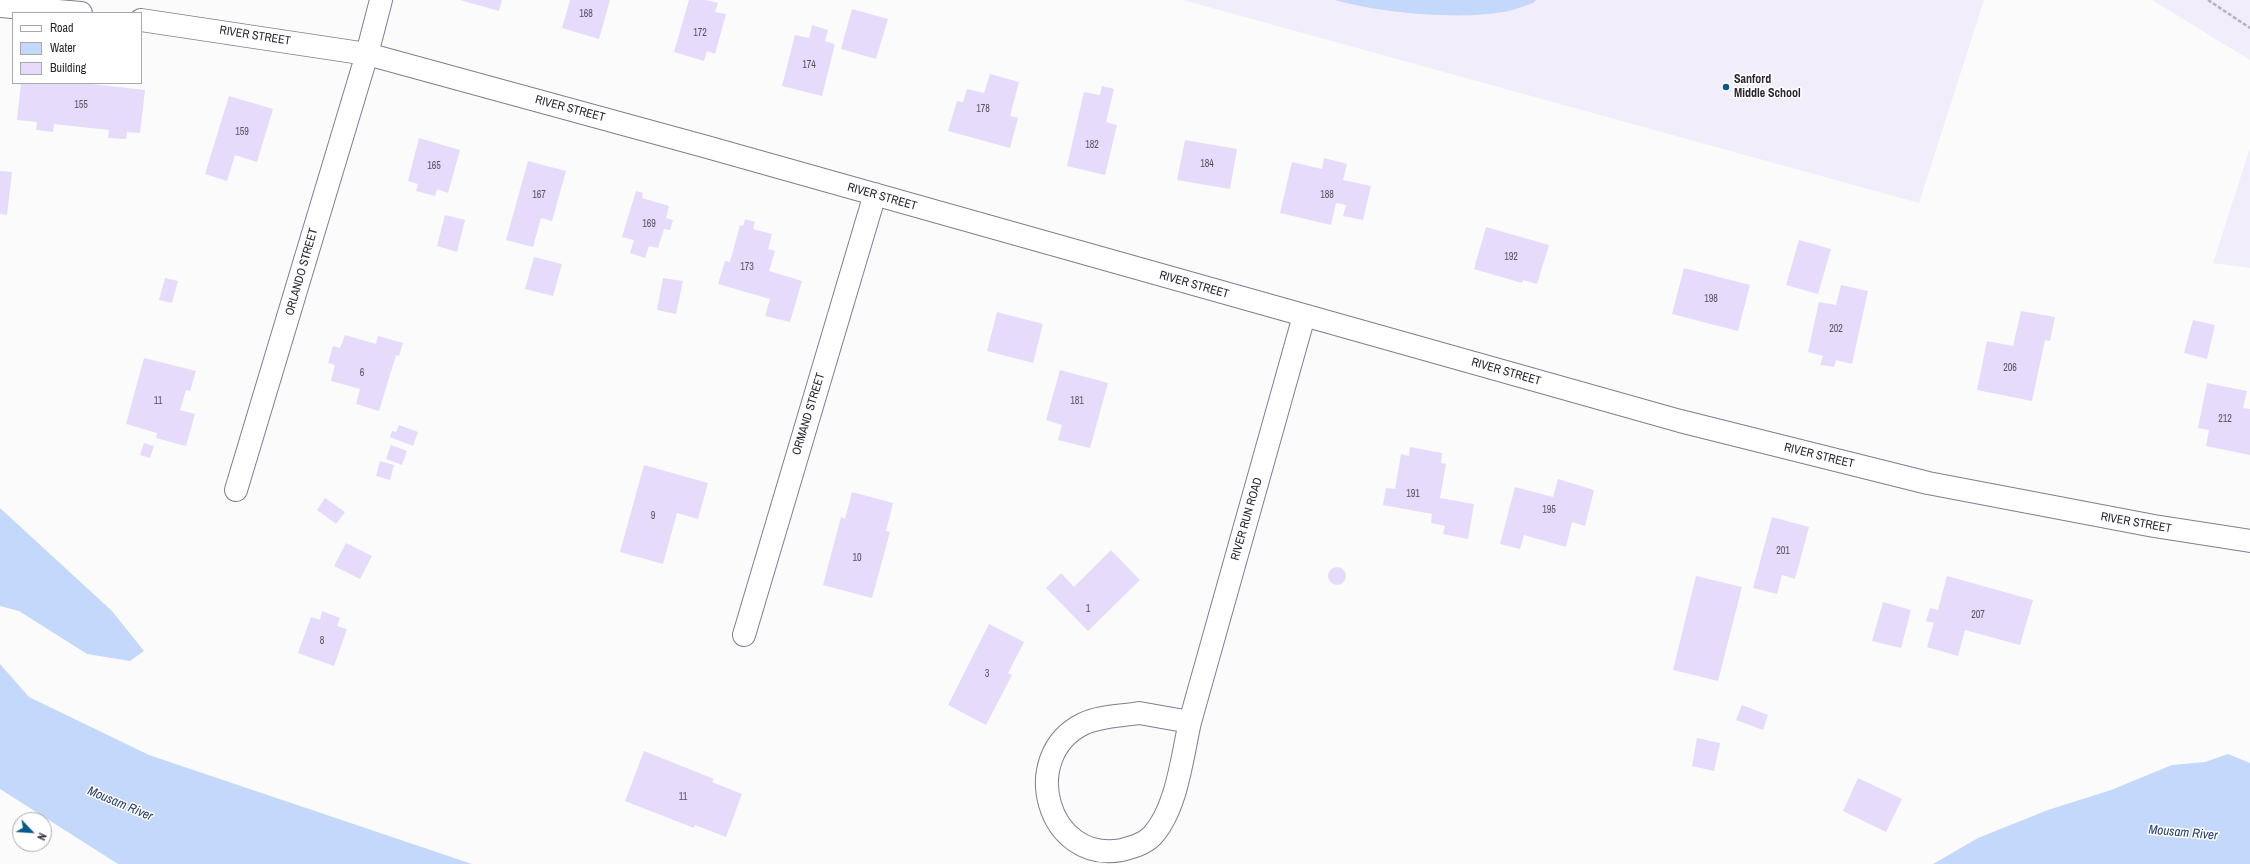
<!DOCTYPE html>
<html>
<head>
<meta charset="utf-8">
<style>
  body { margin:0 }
  #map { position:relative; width:2250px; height:864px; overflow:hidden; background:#fbfbfb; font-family:"Archivo Narrow",sans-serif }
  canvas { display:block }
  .legend { position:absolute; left:12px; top:12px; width:130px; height:72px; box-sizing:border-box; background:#fff; border:1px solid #aaa8ac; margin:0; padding:5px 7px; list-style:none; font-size:12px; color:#2a2630 }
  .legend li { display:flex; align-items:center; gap:8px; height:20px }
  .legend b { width:20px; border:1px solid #aaa8ac }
  .north { position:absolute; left:12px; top:812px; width:40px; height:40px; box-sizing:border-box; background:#fff; border:1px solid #aaa8ac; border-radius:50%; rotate:115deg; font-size:11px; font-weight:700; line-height:16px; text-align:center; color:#2a2630 }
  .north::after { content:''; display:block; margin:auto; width:14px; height:18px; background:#045a8c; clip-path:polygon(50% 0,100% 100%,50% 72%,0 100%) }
</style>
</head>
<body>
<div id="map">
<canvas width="2250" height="864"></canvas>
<ul class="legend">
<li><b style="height:5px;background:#fff"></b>Road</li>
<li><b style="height:11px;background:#c3d8fb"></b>Water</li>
<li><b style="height:11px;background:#e6dbfa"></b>Building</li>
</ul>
<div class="north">N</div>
</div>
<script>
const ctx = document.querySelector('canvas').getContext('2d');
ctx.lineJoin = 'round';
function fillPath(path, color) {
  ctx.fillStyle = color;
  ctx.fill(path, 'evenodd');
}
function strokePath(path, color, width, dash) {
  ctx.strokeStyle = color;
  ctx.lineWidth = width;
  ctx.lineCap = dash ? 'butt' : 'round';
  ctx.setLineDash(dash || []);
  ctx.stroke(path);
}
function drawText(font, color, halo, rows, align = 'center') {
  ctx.font = font + ' "Archivo Narrow",sans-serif';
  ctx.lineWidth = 3;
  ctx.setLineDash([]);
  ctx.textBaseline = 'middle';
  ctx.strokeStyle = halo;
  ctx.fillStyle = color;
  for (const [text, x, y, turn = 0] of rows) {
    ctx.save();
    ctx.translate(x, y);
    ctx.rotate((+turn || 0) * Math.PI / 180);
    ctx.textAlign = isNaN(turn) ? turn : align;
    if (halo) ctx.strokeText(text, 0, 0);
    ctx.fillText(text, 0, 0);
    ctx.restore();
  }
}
fillPath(new Path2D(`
  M1183 0H1984L1919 203Z
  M2152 0H2250V60Z
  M2250 148V268L2213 263Z`), '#f1edfb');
fillPath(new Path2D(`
  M1335 0H1536L1533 3C1523 6 1513 11 1503 12 1457 20 1381 13 1335 0Z
  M0 508 112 611 144 651 130 661 87 654 19 611 0 606Z
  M0 664 29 697 149 755 472 864H118L0 789Z
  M2228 754 2250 763V864H1933L1978 838 2048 810 2111 790 2172 765 2205 762Z`), '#c3d8fb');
fillPath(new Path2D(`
  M460 0H502L499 11Z
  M570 0H610L599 39 562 28Z
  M689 0H706L718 3 715 12 726 14 715 54 707 51 704 61 674 52Z
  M852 9 888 19 876 59 841 49Z
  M812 25 828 30 825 41 835 44 822 96 782 86 795 35 809 38Z
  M990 74 1019 82 1010 116 1018 118 1010 148 948 131 957 101 963 102 967 89 984 93Z
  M21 83H83L145 90 140 133 127 132 126 139 108 138 109 130 54 124 53 132 36 130 37 122 17 120Z
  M1102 86 1114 89 1106 122 1117 125 1105 175 1067 166 1084 92 1100 95Z
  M229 96 273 109 257 162 235 155 227 181 205 174Z
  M419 138 460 150 448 193 437 189 435 196 416 191 418 184 408 181Z
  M1185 140 1237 149 1230 189 1177 180Z
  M1324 158 1347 164 1343 180 1371 186 1363 220 1343 216 1346 205 1336 203 1331 225 1280 213 1292 162 1322 169Z
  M528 161 566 171 552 221 541 218 533 247 506 240Z
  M0 171 12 172 7 215 0 214Z
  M636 191 643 193 642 198 669 206 666 218 673 220 670 230 664 229 658 248 649 246 645 258 630 253 634 240 622 237Z
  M445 215 465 220 457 252 437 246Z
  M745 219 755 222 753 229 772 234 768 249 775 251 769 271 802 281 790 322 765 316 770 299 718 284 725 261 730 262 740 225 743 226Z
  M1486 227 1549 245 1537 284 1523 280 1522 283 1474 269Z
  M1799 240 1831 249 1818 294 1786 285Z
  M534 257 562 264 553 296 525 289Z
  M1684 268 1750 285 1738 331 1672 314Z
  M165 278 178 281 172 303 159 300Z
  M663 278 683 281 676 314 657 310Z
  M1841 285 1868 291 1852 364 1836 360 1834 367 1820 365 1823 356 1808 352 1819 302 1836 305Z
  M2021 311 2055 317 2050 341 2045 340 2032 401 1977 390 1987 341 2013 346Z
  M997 312 1043 324 1033 363 987 351Z
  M2193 320 2215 325 2207 359 2184 353Z
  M345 335 376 344 378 336 403 343 399 356 396 355 379 411 356 404 360 389 331 381 335 365 328 363 333 346 340 348Z
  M144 358 196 371 190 391 186 390 180 410 195 414 186 446 156 438 157 433 126 424Z
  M1060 370 1108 383 1090 448 1058 440 1062 425 1046 420Z
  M2207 383 2247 391 2243 408 2250 409V455L2206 446 2209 430 2198 428Z
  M399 425 418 432 413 446 390 437 392 431 396 432Z
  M144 443 154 446 150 458 140 455Z
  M391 445 407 451 402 465 386 459Z
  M1410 447 1442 453 1441 463 1446 464 1440 498 1474 504 1468 539 1443 534 1445 526 1431 523 1432 514 1383 505 1386 488 1395 489 1401 454 1409 456Z
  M380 461 394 465 390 480 376 476Z
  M644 465 708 483 698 519 677 513 663 564 620 552Z
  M1558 479 1594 490 1585 526 1572 522 1566 547 1524 535 1520 549 1500 544 1515 487 1553 497Z
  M852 492 893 503 886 531 890 532 872 598 823 585 841 517 845 519Z
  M325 498 345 512 336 524 317 510Z
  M1772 517 1809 527 1795 579 1782 575 1777 594 1753 588Z
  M346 543 372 556 360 579 334 566Z
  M1111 550 1140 580 1088 631 1046 588 1061 573 1074 587Z
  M1328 576a9 9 0 1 1 18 0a9 9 0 1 1-18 0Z
  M1696 576 1742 587 1718 681 1673 670Z
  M1947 576 2033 600 2020 645 1965 630 1958 656 1927 647 1934 623 1926 621 1930 608 1938 610Z
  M1883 602 1911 610 1901 648 1872 641Z
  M322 611 340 618 337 626 347 629 334 666 298 653 311 617 320 620Z
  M989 624 1024 642 1008 673 1012 675 986 725 948 705Z
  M1742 705 1768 715 1763 730 1736 720Z
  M1697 738 1720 743 1714 771 1692 766Z
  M644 751 714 779 712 782 742 794 726 837 695 825 694 828 625 801Z
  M1858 778 1902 799 1886 832 1843 811Z`), '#e6dbfa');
const minor = new Path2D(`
  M0 6 81 13
  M141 20 367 54 707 147 1680 421 1928 483 2154 526 2250 541
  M236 490 367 54 381 0
  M744 635 875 194
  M1139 713 1190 722C1182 757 1177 809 1152 836 1144 844 1133 847 1122 850 1047 864 1018 756 1083 724 1099 716 1121 716 1139 713Z
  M1190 722 1304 316`);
strokePath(minor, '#847b94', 24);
strokePath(new Path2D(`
  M2208 0 2250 28`), '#b6b4b8', 2.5, [4, 2]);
strokePath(minor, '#fff', 22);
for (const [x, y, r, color] of [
  [1726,87,4,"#045a8c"]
]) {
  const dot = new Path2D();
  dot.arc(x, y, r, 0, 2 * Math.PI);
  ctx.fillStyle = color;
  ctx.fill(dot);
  strokePath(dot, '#fff', 1.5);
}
drawText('10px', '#595362', null, [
  ["168",586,14],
  ["172",700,33],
  ["174",809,65],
  ["155",81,105],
  ["178",983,109],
  ["159",242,132],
  ["182",1092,145],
  ["184",1207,164],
  ["165",434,166],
  ["167",539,195],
  ["188",1327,195],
  ["169",649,224],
  ["192",1511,257],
  ["173",747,267],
  ["198",1711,299],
  ["202",1836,329],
  ["206",2010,368],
  ["6",362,373],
  ["11",158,401],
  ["181",1077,401],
  ["212",2225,419],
  ["191",1413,494],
  ["195",1549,510],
  ["9",653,516],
  ["201",1783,551],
  ["10",857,558],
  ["1",1088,609],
  ["207",1978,615],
  ["8",322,641],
  ["3",987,674],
  ["11",683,797]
]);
drawText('12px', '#2a2630', '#fff', [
  ["RIVER STREET",255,36,9],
  ["RIVER STREET",570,109,15],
  ["RIVER STREET",882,197,16],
  ["ORLANDO STREET",302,272,-74],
  ["RIVER STREET",1194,285,16],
  ["RIVER STREET",1506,372,16],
  ["ORMAND STREET",809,414,-73],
  ["RIVER STREET",1819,456,14],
  ["RIVER RUN ROAD",1247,519,-74],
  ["RIVER STREET",2136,523,10]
]);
drawText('bold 12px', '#2a2630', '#fff', [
  ["Sanford",1734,80],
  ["Middle School",1734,94]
], 'left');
drawText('italic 13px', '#28416e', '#fff', [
  ["Mousam River",120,804,23],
  ["Mousam River",2183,833,5]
]);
</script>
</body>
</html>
